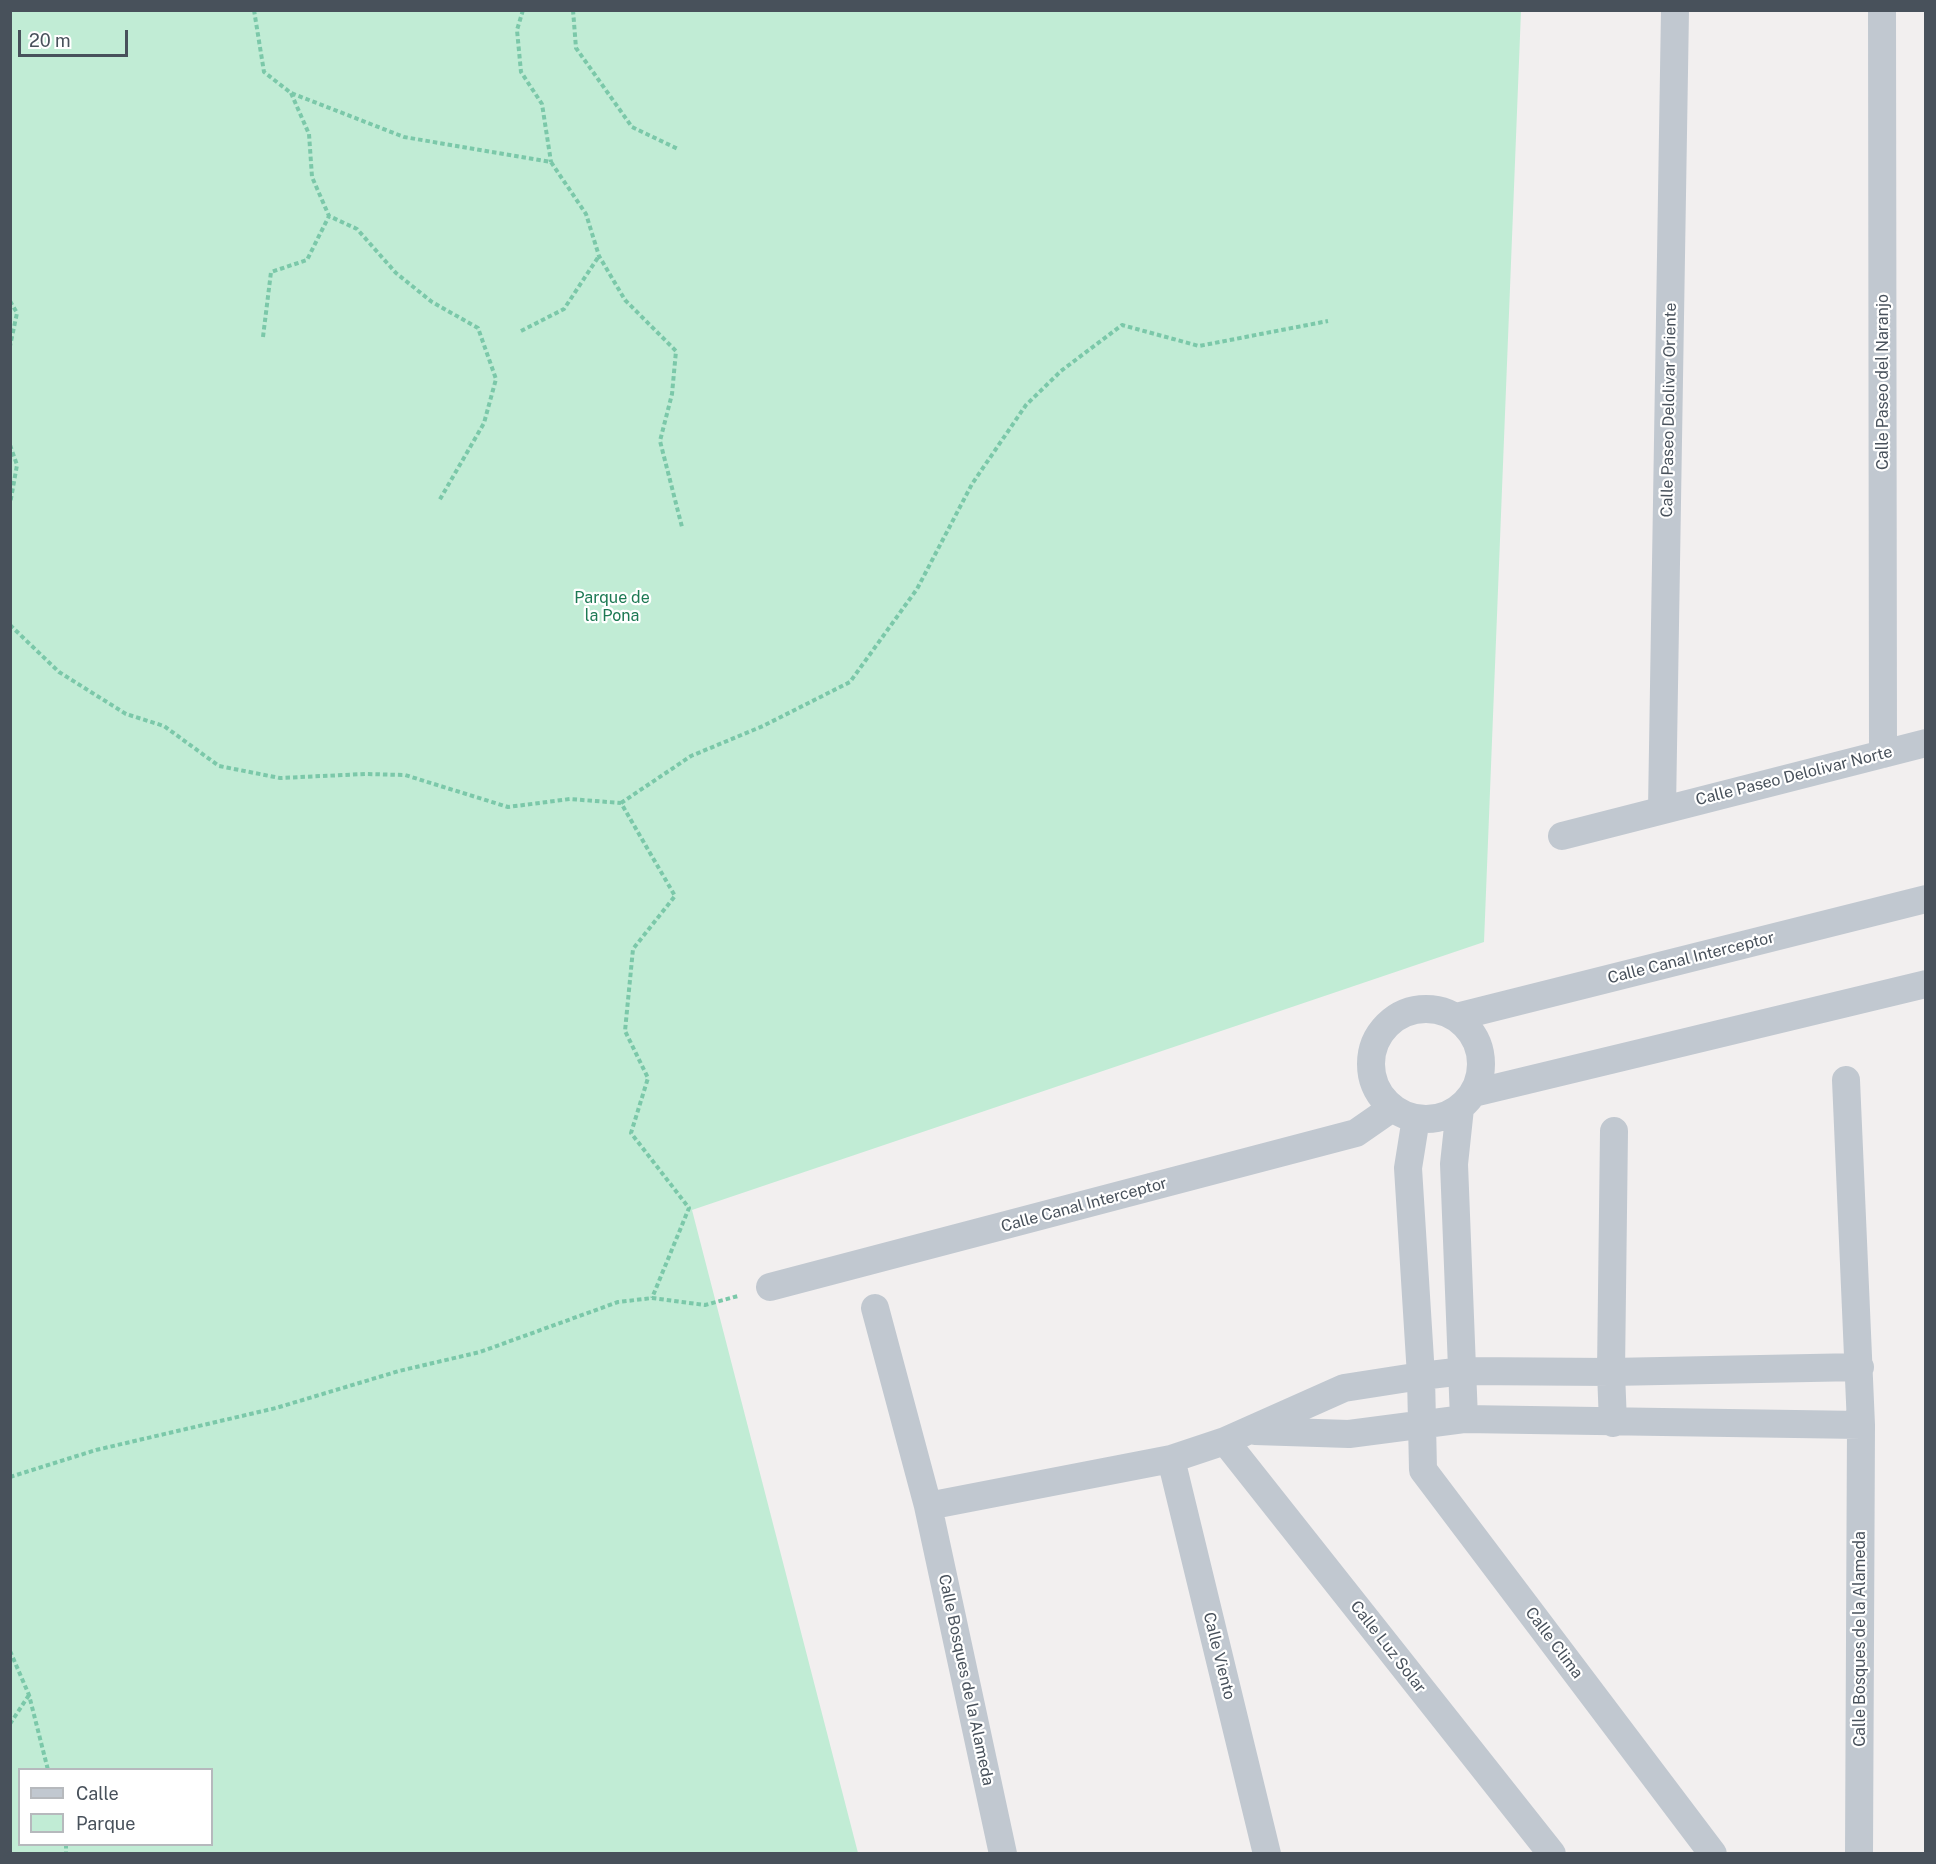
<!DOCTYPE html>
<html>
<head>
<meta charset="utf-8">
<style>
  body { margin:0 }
  #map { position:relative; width:1936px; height:1864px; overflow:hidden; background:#f2efef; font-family:"Public Sans",sans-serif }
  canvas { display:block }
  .frame { position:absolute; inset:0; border:12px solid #48515b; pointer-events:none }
  .legend { position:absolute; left:18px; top:1768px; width:195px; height:78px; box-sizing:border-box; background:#fff; border:2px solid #b6b9bd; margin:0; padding:8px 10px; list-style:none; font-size:18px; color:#48515b }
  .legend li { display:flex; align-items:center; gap:12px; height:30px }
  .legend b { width:30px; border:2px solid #b6b9bd }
  .scale { position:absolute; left:18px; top:30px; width:110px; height:27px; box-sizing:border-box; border:3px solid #48515b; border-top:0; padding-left:8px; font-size:18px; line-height:21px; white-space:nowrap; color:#48515b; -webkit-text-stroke:4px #fff; paint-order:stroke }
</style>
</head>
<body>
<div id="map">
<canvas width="1936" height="1864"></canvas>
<div class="frame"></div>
<ul class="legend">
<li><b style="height:8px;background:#c1c8d0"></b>Calle</li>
<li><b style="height:16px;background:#c1ecd5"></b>Parque</li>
</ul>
<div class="scale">20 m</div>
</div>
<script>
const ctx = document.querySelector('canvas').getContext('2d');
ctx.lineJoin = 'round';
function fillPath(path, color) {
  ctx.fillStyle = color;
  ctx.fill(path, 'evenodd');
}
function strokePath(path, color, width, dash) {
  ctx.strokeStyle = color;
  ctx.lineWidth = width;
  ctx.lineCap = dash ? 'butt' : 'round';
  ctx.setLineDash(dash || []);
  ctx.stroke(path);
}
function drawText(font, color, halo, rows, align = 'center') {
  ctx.font = font + ' "Public Sans",sans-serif';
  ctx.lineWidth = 4.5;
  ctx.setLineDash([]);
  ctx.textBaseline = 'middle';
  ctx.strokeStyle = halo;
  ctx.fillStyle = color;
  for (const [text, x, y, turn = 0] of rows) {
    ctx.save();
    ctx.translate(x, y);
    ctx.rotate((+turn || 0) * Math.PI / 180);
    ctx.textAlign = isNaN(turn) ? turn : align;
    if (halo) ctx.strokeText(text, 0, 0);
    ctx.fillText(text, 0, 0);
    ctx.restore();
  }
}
fillPath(new Path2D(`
  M11 10 1521 11 1484 942 692 1210 858 1853H11ZM20 1770H212V1844H20Z`), '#c1ecd5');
strokePath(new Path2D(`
  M254 10 264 72 291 93 404 137 551 162 586 214 599 256 625 300 676 351 672 394 660 441 682 527
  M523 10 517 30 521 72 542 104 551 162
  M573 10 576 48 632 127 678 149
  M291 93 309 134 312 177 329 216 357 229 396 273 432 302 478 328 496 379 484 423 439 501
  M10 301 17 313 10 346
  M521 331 564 309 599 256
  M263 337 271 272 307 260 329 216
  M10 445 17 465 10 504
  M10 625 59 672 126 714 164 726 219 766 280 778 365 774 405 775 508 807 570 799 621 803 675 896 633 949 625 1031 648 1078 631 1133 689 1208 652 1298
  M621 803 691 756 763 726 850 682 917 589 972 484 1026 405 1061 371 1122 325 1199 346 1328 321
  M10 1477 96 1450 276 1408 399 1371 480 1352 618 1302 652 1298 705 1305 738 1296
  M10 1651 29 1695 48 1770
  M10 1724 29 1695
  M66 1844V1854`), '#7bc8a9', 4, [4.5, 3]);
strokePath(new Path2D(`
  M1882 10 1883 754
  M1662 809 1675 10
  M1562 836 1926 743
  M1371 1064a55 55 0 1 1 110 0a55 55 0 1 1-110 0Z
  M1456 1017 1926 899
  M1846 1080 1861 1425 1859 1854
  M1474 1093 1926 984
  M1460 1108 1454 1164 1464 1419
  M1416 1118 1408 1168 1421 1376 1423 1470 1713 1854
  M770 1287 1356 1133 1392 1108
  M875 1308 928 1506 1003 1854
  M1613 1423 1611 1372 1614 1131
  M1255 1431 1349 1434 1464 1419 1861 1425
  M1225 1441 1552 1854
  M1171 1459 1267 1854
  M928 1506 1171 1459 1225 1441 1344 1388 1421 1376 1464 1371 1611 1372 1860 1367`), '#c1c8d0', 28);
drawText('16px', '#48515b', '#fff', [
  ["Calle Paseo del Naranjo",1883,382,-90],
  ["Calle Paseo Delolivar Oriente",1669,410,-89],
  ["Calle Paseo Delolivar Norte",1794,776,-14],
  ["Calle Canal Interceptor",1691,958,-14],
  ["Calle Canal Interceptor",1084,1205,-15],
  ["Calle Bosques de la Alameda",1860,1639,-90],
  ["Calle Clima",1554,1643,53],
  ["Calle Luz Solar",1388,1647,52],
  ["Calle Viento",1219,1656,76],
  ["Calle Bosques de la Alameda",966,1680,78]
]);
drawText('16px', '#1d7953', '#fff', [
  ["Parque de",612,598],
  ["la Pona",612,616]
]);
</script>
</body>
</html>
